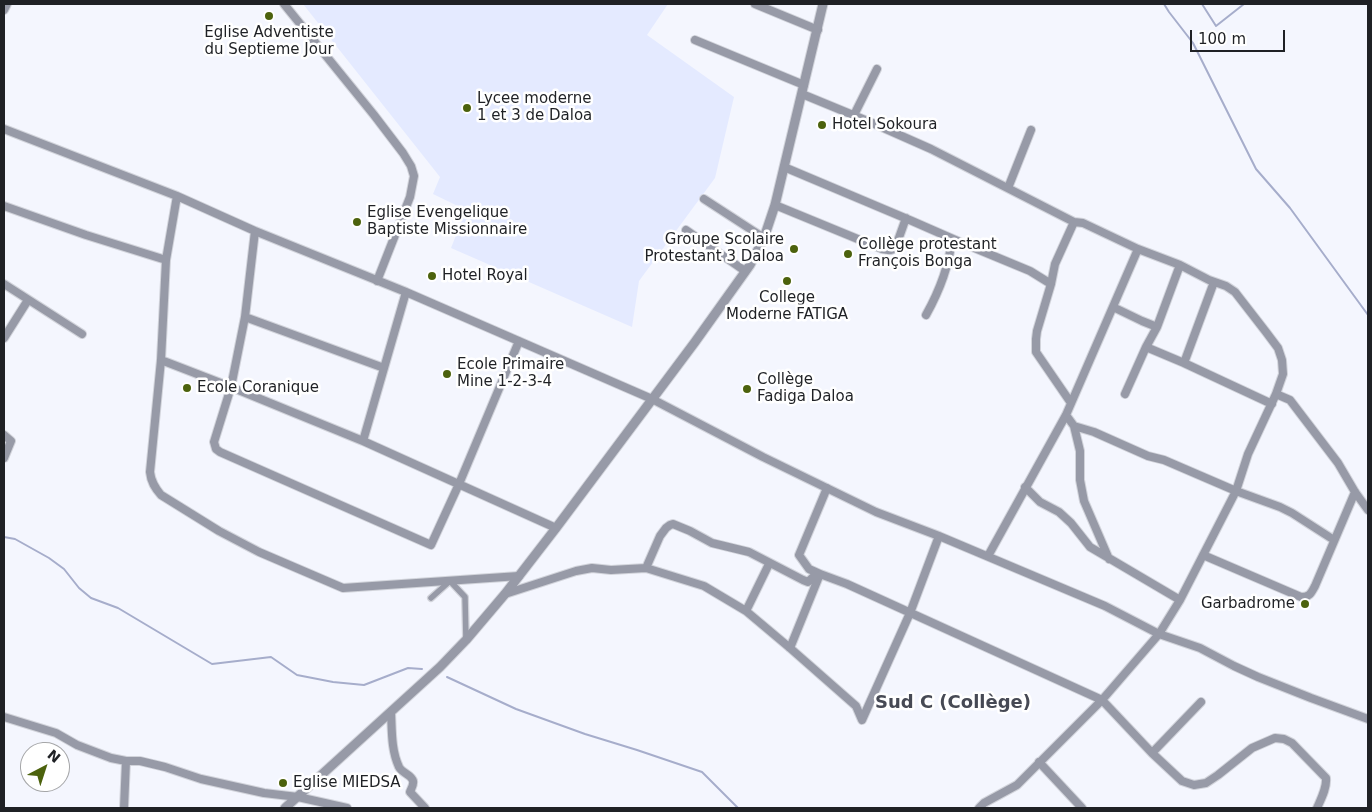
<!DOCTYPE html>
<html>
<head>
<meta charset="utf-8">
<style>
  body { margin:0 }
  #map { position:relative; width:1372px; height:812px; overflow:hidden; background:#f4f6fe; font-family:"DejaVu Sans",sans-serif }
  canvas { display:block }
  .frame { position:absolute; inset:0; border:5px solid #1f2125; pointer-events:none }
  .north { position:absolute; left:20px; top:742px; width:50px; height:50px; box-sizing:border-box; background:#fff; border:1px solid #a5a6a8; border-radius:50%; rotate:40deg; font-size:14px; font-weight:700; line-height:20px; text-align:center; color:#1f2125 }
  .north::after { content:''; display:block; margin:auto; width:18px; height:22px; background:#4c620d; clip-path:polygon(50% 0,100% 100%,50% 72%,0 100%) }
  .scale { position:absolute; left:1190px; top:30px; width:95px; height:22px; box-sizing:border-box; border:2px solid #1f2125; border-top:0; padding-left:6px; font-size:15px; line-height:18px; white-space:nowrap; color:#1f2125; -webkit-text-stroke:4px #fff; paint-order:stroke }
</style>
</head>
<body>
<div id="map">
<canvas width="1372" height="812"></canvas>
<div class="frame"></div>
<div class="north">N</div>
<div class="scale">100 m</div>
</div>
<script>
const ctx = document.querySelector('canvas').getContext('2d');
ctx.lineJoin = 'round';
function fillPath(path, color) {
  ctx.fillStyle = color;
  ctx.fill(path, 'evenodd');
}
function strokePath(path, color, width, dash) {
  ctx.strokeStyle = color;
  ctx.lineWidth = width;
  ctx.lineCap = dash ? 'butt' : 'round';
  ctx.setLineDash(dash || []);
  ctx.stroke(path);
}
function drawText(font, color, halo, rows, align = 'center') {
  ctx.font = font + ' "DejaVu Sans",sans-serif';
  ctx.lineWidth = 5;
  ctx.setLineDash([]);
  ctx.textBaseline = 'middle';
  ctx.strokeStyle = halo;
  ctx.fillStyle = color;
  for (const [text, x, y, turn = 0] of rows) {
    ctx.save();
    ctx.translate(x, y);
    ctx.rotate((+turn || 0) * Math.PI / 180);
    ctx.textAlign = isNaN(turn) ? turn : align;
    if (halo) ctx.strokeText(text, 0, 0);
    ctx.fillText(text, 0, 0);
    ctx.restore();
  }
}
fillPath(new Path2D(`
  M303 4H668L647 35 734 97 715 178 639 281 632 327 451 248 466 210 433 194 440 177Z`), '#e4eaff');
strokePath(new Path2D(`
  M1164 4 1169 12 1193 43 1256 169 1290 208 1368 315
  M1202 4 1216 26 1244 4
  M4 537 15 539 49 558 64 569 79 588 91 598 118 608 212 664 271 657 297 675 333 682 364 685 408 668 422 669
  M447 677 516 709 585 734 637 750 702 772 738 808`), '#a6adcb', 2);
const pedestrian = new Path2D(`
  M431 598 450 581 465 597 466 640`);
const minor = new Path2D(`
  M284 4 374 115 403 153 411 166 414 176 410 197 377 281
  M755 4 818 30
  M4 10 7 4
  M695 40 804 85
  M802 94 870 122 931 149 1074 222 1083 223 1138 249 1180 265 1209 280 1226 286 1235 292 1266 332 1278 348 1282 360 1283 374 1276 394 1248 454 1236 491 1180 600 1159 634 1102 700 1017 785 984 803 979 808
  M854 115 877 69
  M4 129 177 196 255 231 406 292 652 399 763 457 876 512 939 536 1105 606 1159 634 1200 648 1234 666 1258 677 1311 698 1368 719
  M784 167 912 221 960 242 1030 271 1051 284
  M1008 188 1031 130
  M177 196 166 260 161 360 150 472C151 482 155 488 161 495L219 531 259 552 343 588 519 576
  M704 199 764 238
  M775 205 882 249C889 250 892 252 896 246L906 218
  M4 206 86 235 166 260
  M686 230 745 271
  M255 231 245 317 231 387 214 442 216 449 220 452 431 545 459 484 519 341
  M1214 282 1184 363 1272 404
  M4 284 82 334
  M1113 307 1142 321 1157 327 1180 265
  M926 315C940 290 949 267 952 239
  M245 317 384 368
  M4 338 28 300
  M1146 347 1184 363
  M161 360 231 387 363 441 556 528
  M1125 394 1146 347 1157 327
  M1276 394 1290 400 1338 463 1355 492 1368 510
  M1071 403 1036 352V339L1037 331 1051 284 1055 264 1074 222
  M1066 415 1074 426 1080 451V480L1084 501 1109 559
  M1074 426 1094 432 1148 456 1164 460 1236 491 1280 507 1292 513 1334 540
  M4 435 11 441 4 458
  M363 441 406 292
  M1025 487 1040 502 1059 512 1071 523 1090 547 1180 600
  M1203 555 1301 597C1310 597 1311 593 1315 586L1355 492
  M988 556 1066 415 1138 249
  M646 568 660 536 666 528 670 525 673 524 690 531 712 543 749 552 803 580 808 582 815 575 820 574 847 584 1102 700 1152 753 1182 781 1194 785 1206 783 1218 775 1252 748 1275 738 1284 739 1292 743 1326 778C1327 788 1321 799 1317 808
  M505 594 576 571 592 568 611 570 646 568 704 586 746 611 790 648 856 706 862 720 910 613 939 536
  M746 611 769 564
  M790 648 820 574 809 569 799 555 827 488
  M391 712C392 730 391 750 399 767 402 773 412 775 413 781 414 785 411 789 410 792L425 808
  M4 717 56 733 77 745 111 758 126 761H140L165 767 201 779 264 793 298 797 347 808
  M1152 753 1201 702
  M1039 762 1082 808
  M124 808 126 761`);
const tertiary = new Path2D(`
  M285 808 440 667 466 640 505 594 556 528 695 342 750 265 764 238 775 205 823 4`);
strokePath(pedestrian, '#d2d4db', 8);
strokePath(minor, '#d2d4db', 10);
strokePath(tertiary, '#d2d4db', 11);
strokePath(pedestrian, '#979aa7', 5.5);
strokePath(minor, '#979aa7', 8);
strokePath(tertiary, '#979aa7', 9);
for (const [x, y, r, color] of [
  [269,16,5,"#4c620d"],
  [467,108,5,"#4c620d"],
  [822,125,5,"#4c620d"],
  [357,222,5,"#4c620d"],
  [794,249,5,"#4c620d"],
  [848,254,5,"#4c620d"],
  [432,276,5,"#4c620d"],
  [787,281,5,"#4c620d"],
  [447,374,5,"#4c620d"],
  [187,388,5,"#4c620d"],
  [747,389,5,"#4c620d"],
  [1305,604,5,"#4c620d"],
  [283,783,5,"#4c620d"]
]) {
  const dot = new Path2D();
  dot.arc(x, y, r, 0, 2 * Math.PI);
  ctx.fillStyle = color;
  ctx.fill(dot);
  strokePath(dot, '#fff', 2);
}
drawText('15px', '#1f2125', '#fff', [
  ["Eglise Adventiste",269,33,"center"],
  ["du Septieme Jour",269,50,"center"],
  ["Lycee moderne",477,99],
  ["1 et 3 de Daloa",477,116],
  ["Hotel Sokoura",832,125],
  ["Eglise Evengelique",367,213],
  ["Baptiste Missionnaire",367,230],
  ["Groupe Scolaire",784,240,"right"],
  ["Protestant 3 Daloa",784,257,"right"],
  ["Collège protestant",858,245],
  ["François Bonga",858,262],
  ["Hotel Royal",442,276],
  ["College",787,298,"center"],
  ["Moderne FATIGA",787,315,"center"],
  ["Ecole Primaire",457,365],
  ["Mine 1-2-3-4",457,382],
  ["Collège",757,380],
  ["Fadiga Daloa",757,397],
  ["Ecole Coranique",197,388],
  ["Garbadrome",1295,604,"right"],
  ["Eglise MIEDSA",293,783]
], 'left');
drawText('bold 18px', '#464954', '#fff', [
  ["Sud C (Collège)",953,703]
]);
</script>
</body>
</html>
